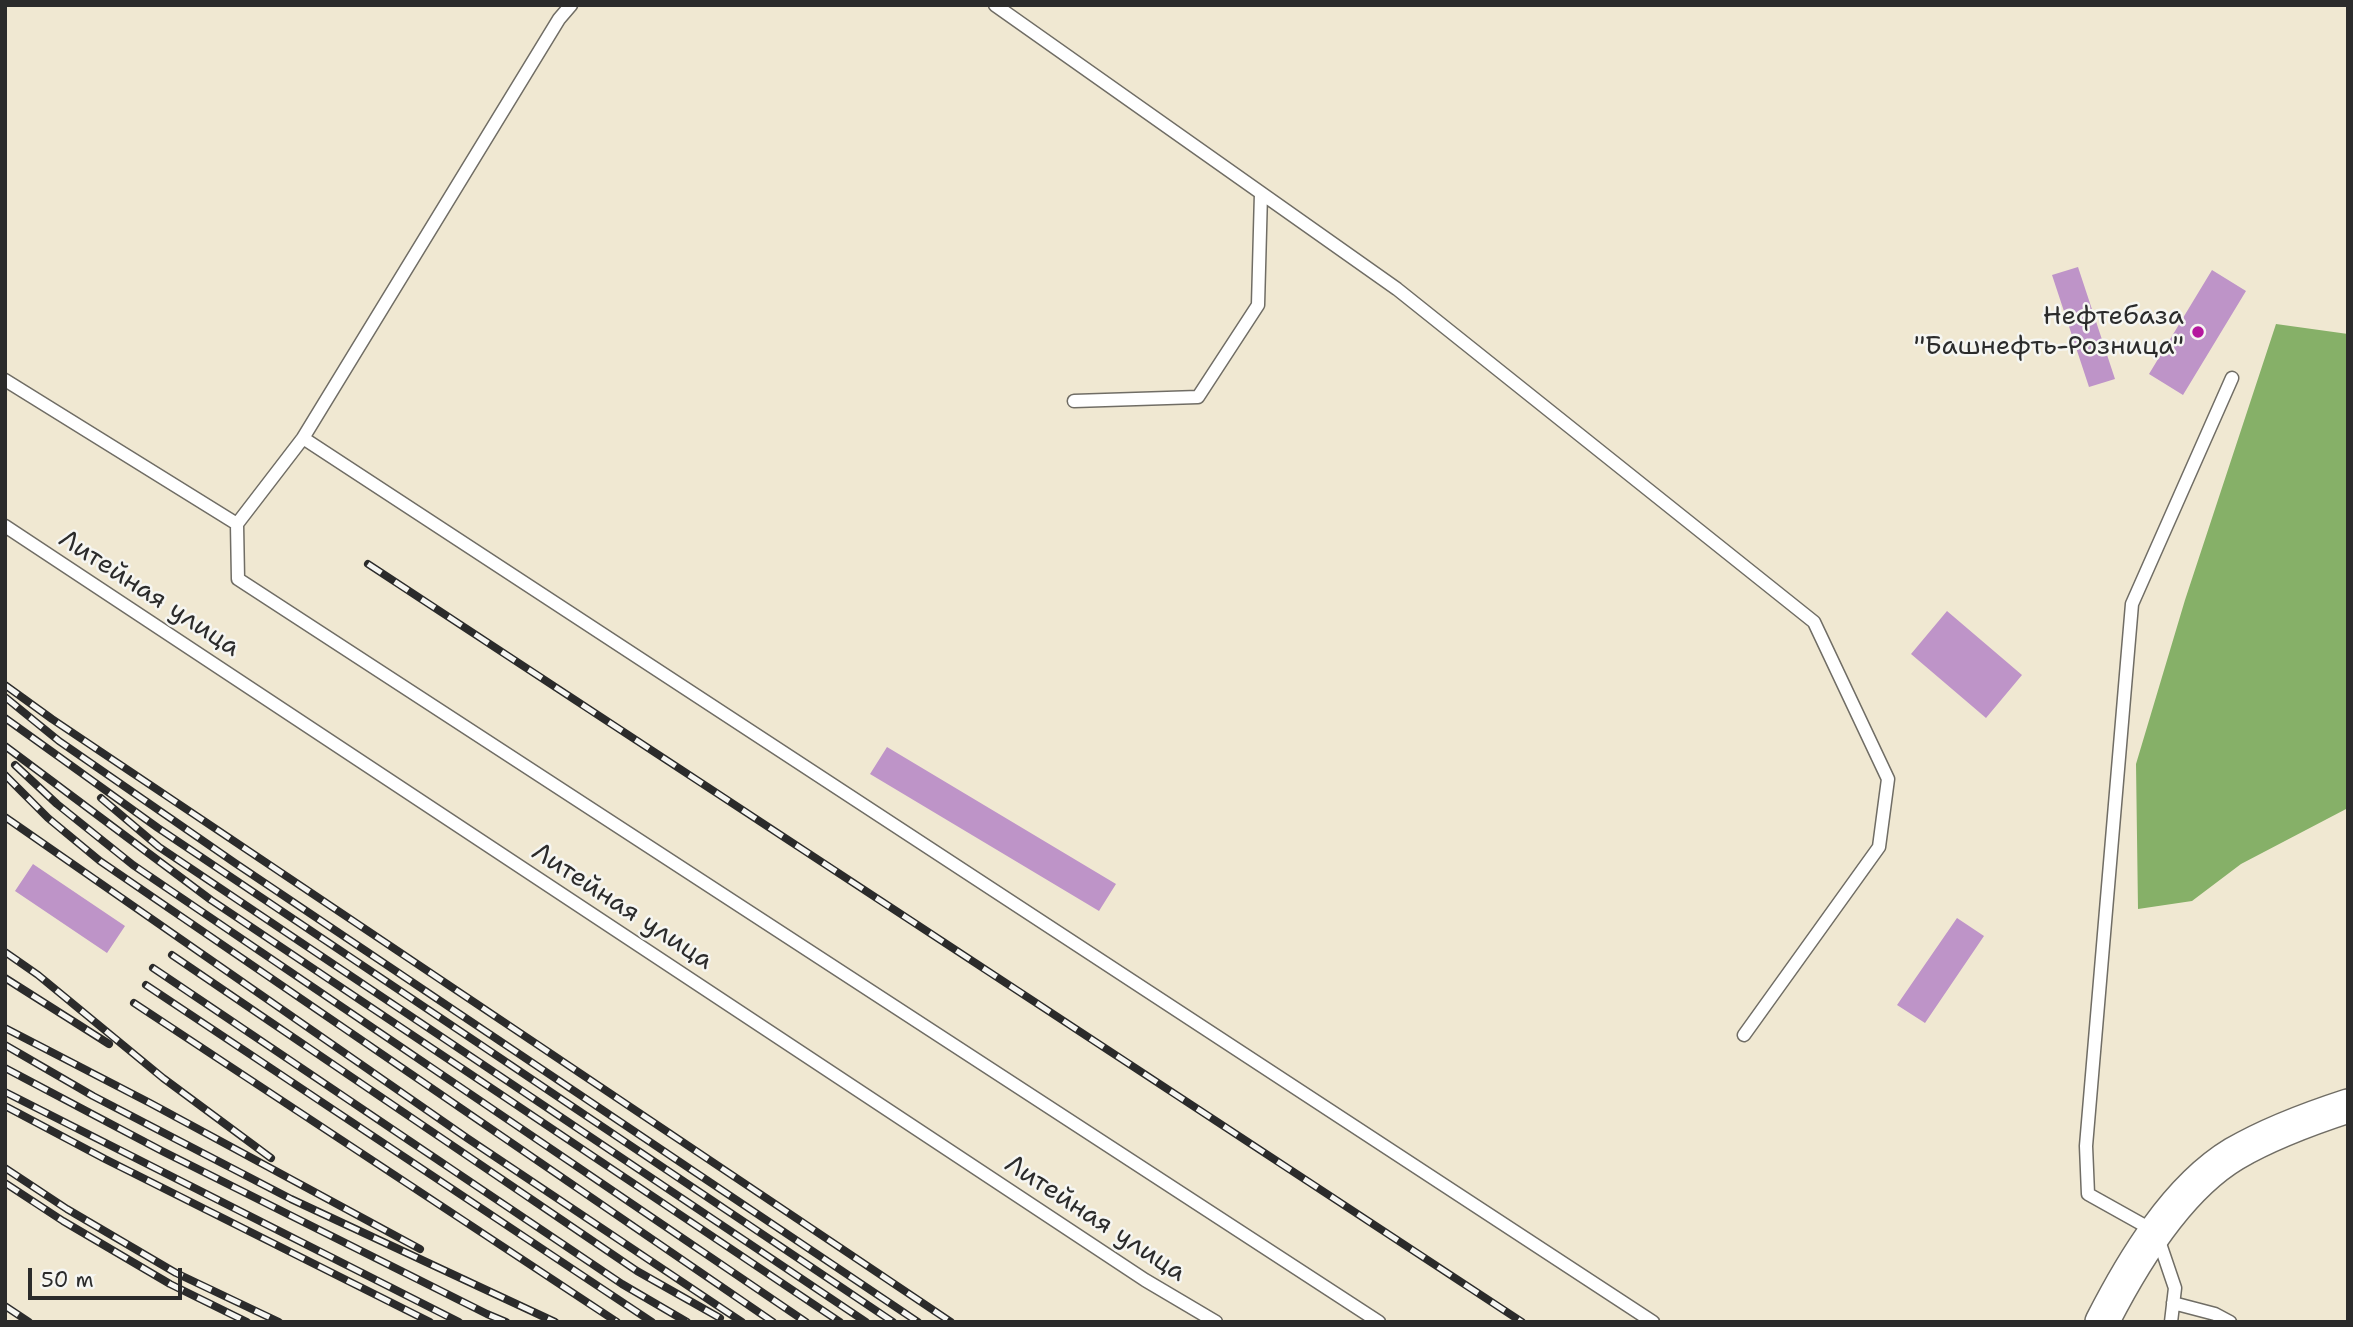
<!DOCTYPE html>
<html>
<head>
<meta charset="utf-8">
<style>
  body { margin:0 }
  #map { position:relative; width:2353px; height:1327px; overflow:hidden; background:#f0e8d2; font-family:"Shantell Sans",sans-serif }
  canvas { display:block }
  .frame { position:absolute; inset:0; border:7px solid #2b2b2b; pointer-events:none }
  .scale { position:absolute; left:28px; top:1268px; width:154px; height:32px; box-sizing:border-box; border:4px solid #2b2b2b; border-top:0; padding-left:9px; font-size:21px; line-height:24px; white-space:nowrap; color:#2b2b2b; -webkit-text-stroke:5px #f6f6f2; paint-order:stroke }
</style>
</head>
<body>
<div id="map">
<canvas width="2353" height="1327"></canvas>
<div class="frame"></div>
<div class="scale">50 m</div>
</div>
<script>
const ctx = document.querySelector('canvas').getContext('2d');
ctx.lineJoin = 'round';
function fillPath(path, color) {
  ctx.fillStyle = color;
  ctx.fill(path, 'evenodd');
}
function strokePath(path, color, width, dash) {
  ctx.strokeStyle = color;
  ctx.lineWidth = width;
  ctx.lineCap = dash ? 'butt' : 'round';
  ctx.setLineDash(dash || []);
  ctx.stroke(path);
}
function drawText(font, color, halo, rows, align = 'center') {
  ctx.font = font + ' "Shantell Sans",sans-serif';
  ctx.lineWidth = 5;
  ctx.setLineDash([]);
  ctx.textBaseline = 'middle';
  ctx.strokeStyle = halo;
  ctx.fillStyle = color;
  for (const [text, x, y, turn = 0] of rows) {
    ctx.save();
    ctx.translate(x, y);
    ctx.rotate((+turn || 0) * Math.PI / 180);
    ctx.textAlign = isNaN(turn) ? turn : align;
    if (halo) ctx.strokeText(text, 0, 0);
    ctx.fillText(text, 0, 0);
    ctx.restore();
  }
}
fillPath(new Path2D(`
  M2276 324 2348 334V808L2241 864 2192 901 2138 909 2136 764 2185 600Z`), '#86b068');
fillPath(new Path2D(`
  M2078 267 2115 379 2089 387 2052 275Z
  M2212 270 2246 291 2183 395 2149 374Z
  M1947 611 2022 675 1986 718 1911 654Z
  M887 747 1116 884 1099 911 870 774Z
  M33 864 125 926 107 953 15 891Z
  M1957 918 1984 936 1925 1023 1897 1005Z`), '#be94c8');
const lane = new Path2D(`
  M571 5 559 19 303 438 237 524 238 579 1379 1322
  M995 5 1397 289 1814 622 1888 779 1879 847 1744 1035
  M5 380 237 524
  M1074 401 1198 397 1258 305 1261 193
  M303 438 1653 1322
  M5 526 1145 1280 1216 1322
  M2173 1303 2215 1314 2230 1322
  M2171 1322 2175 1288 2156 1232 2088 1194 2086 1146 2132 604 2232 378`);
const secondary = new Path2D(`
  M2102 1322C2132 1263 2176 1189 2234 1154 2270 1133 2308 1119 2348 1106`);
strokePath(lane, '#706d65', 15);
strokePath(secondary, '#706d65', 36);
strokePath(lane, '#fff', 12);
strokePath(secondary, '#fff', 33);
const rail = new Path2D(`
  M368 564 1522 1322
  M5 685 52 719 951 1322
  M5 697 59 741 235 863 918 1322
  M5 718 158 828 893 1322
  M5 746 211 900 840 1322
  M15 765 57 804 133 865 806 1322
  M5 775 48 818 100 861 773 1322
  M101 798 159 847 866 1322
  M5 817 467 1138 742 1322
  M5 952 38 975 163 1078 271 1158
  M172 955 637 1271 720 1318
  M153 968 622 1284 687 1322
  M5 978 109 1044
  M146 985 652 1322
  M134 1003 617 1322
  M5 1028 150 1103 420 1249
  M5 1045 93 1096 291 1199 555 1322
  M5 1068 162 1151 487 1314 506 1322
  M5 1092 459 1322
  M5 1106 105 1159 430 1322
  M5 1168 67 1209 176 1273 279 1322
  M5 1183 63 1221 170 1284 247 1322
  M5 1306 29 1322`);
strokePath(rail, '#2b2b2b', 8);
strokePath(rail, '#f6f6f2', 5, [16]);
for (const [x, y, r, color] of [
  [2198,332,7,"#b5179e"]
]) {
  const dot = new Path2D();
  dot.arc(x, y, r, 0, 2 * Math.PI);
  ctx.fillStyle = color;
  ctx.fill(dot);
  strokePath(dot, '#f6f6f2', 2.5);
}
drawText('26px', '#2b2b2b', '#f6f6f2', [
  ["Нефтебаза",2184,317],
  ["\"Башнефть-Розница\"",2184,347]
], 'right');
drawText('26px', '#2b2b2b', '#f6f6f2', [
  ["Литейная улица",149,594,33],
  ["Литейная улица",622,907,33],
  ["Литейная улица",1095,1219,33]
]);
</script>
</body>
</html>
